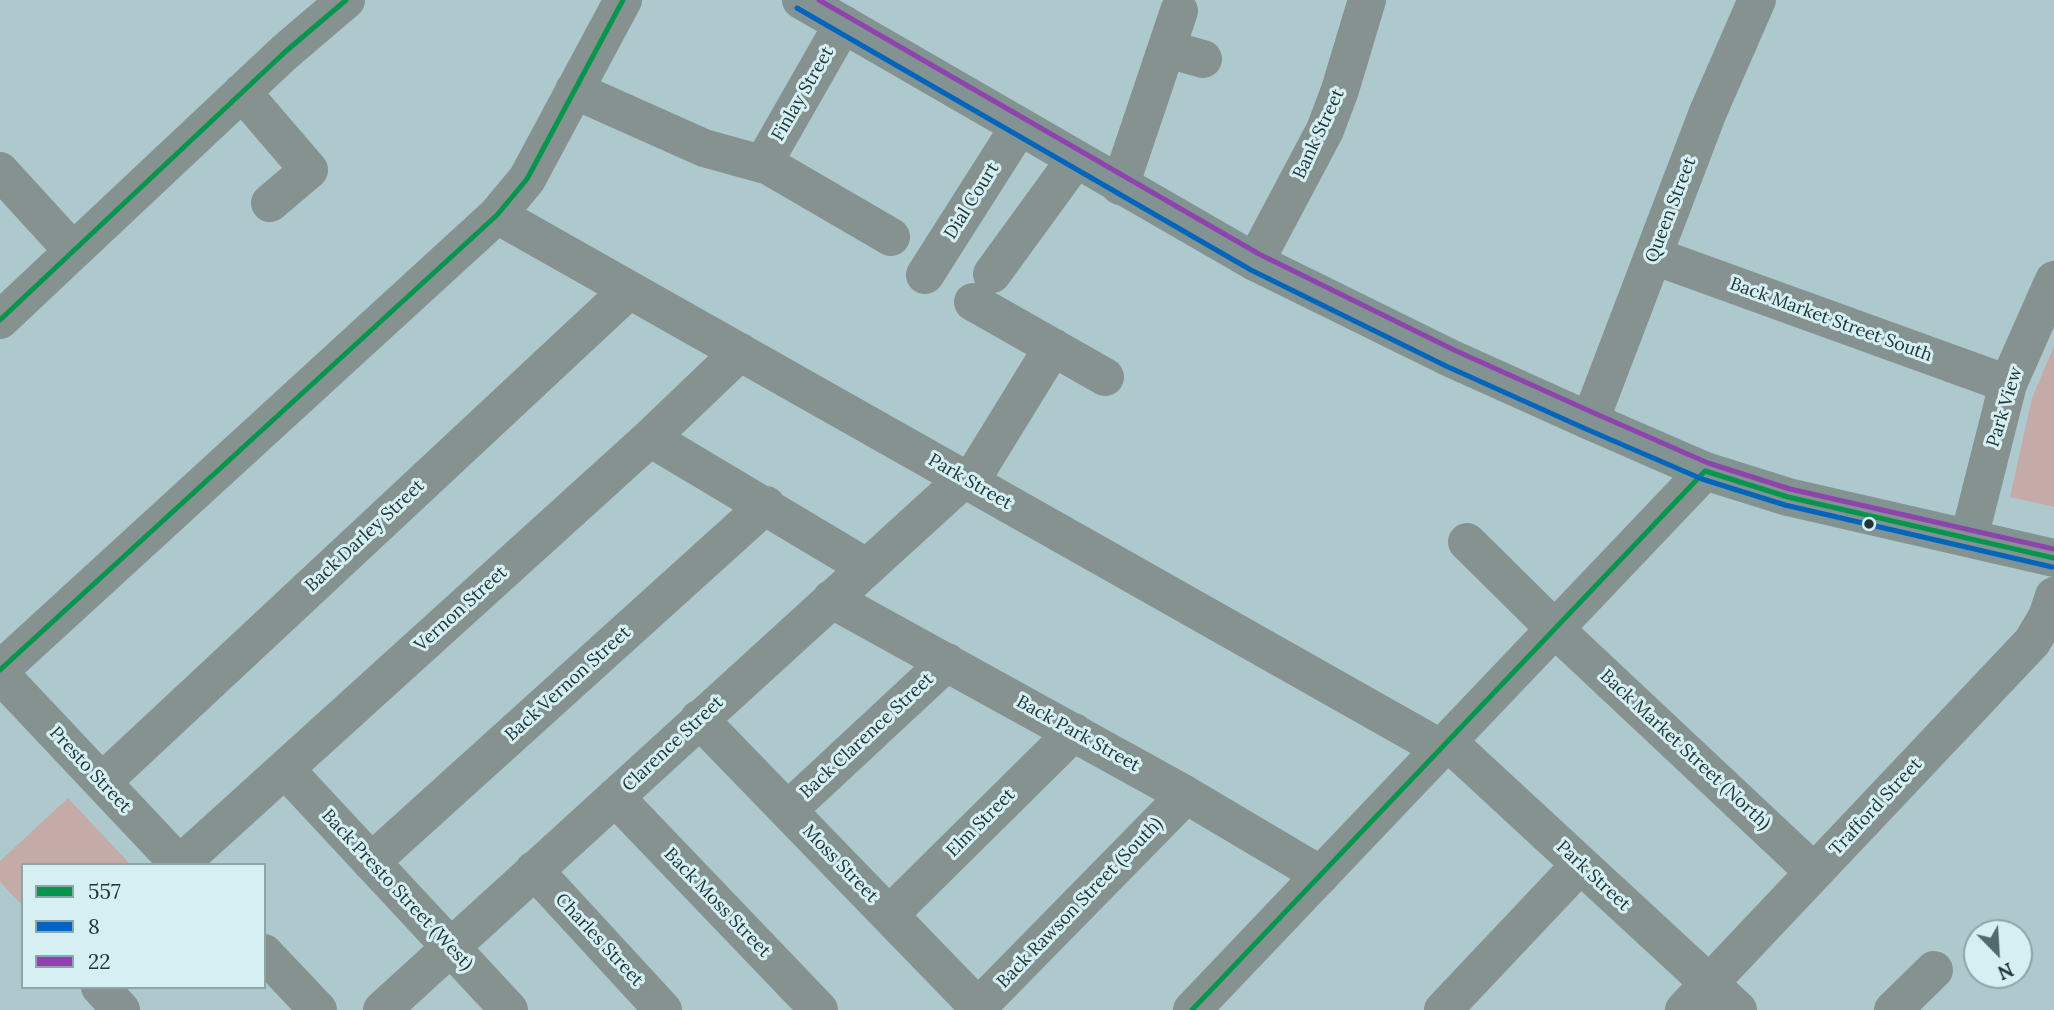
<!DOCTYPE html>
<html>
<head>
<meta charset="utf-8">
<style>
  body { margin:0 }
  #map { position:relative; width:2054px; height:1010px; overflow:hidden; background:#adc9cd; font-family:Lora,serif }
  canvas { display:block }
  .legend { position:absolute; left:21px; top:863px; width:245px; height:126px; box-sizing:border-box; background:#d5eff2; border:2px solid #8da5a8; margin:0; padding:9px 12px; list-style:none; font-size:21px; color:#213639 }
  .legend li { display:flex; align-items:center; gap:14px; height:35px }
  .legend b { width:35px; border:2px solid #8da5a8 }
  .north { position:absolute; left:1963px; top:919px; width:70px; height:70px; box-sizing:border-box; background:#d5eff2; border:2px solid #8da5a8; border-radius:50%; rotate:156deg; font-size:19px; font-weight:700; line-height:28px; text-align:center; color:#213639 }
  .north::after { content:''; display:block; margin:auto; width:24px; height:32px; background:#52696d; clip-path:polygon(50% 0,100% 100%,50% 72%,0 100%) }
</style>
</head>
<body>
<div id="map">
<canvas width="2054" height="1010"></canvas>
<ul class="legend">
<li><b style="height:9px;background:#05954d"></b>557</li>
<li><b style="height:9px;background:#0065bd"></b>8</li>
<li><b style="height:9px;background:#8e44ad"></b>22</li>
</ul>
<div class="north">N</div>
</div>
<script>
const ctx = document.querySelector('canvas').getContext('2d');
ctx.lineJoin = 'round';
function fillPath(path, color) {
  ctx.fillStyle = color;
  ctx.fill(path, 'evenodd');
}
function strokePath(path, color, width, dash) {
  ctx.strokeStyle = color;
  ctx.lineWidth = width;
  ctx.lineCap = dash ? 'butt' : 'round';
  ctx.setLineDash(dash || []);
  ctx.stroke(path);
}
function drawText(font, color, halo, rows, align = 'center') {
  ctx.font = font + ' Lora,serif';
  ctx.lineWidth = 6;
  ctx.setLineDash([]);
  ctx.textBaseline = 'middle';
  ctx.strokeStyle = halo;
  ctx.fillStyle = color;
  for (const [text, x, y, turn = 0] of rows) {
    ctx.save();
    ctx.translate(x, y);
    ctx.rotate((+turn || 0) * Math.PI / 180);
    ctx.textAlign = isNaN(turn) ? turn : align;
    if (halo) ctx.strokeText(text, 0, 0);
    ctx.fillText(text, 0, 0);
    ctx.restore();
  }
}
fillPath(new Path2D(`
  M2054 346V507L2010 497 2032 398Z
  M68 798 131 865H23V906L0 882V861Z`), '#c5aba8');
strokePath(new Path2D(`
  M1167 49 1203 59
  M574 90 704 148 769 166 891 237
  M242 92 309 170 270 203
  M763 164 843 24
  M0 171 73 251
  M1120 186 1179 11
  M497 215 1442 749
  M1654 256 2008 384
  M1255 262 1325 130 1340 90 1367 0
  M992 274 1075 160
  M925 275 1019 127
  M973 302 1105 377
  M0 320 285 52 346 0
  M1590 421 1708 112 1757 0
  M650 438 866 567
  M970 482 1053 347
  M1969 538 2008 384 2054 280
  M1467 542 1555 629 1814 872
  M831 599 1186 795 1321 875
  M0 670 497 215 527 179 623 0
  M0 674 180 865
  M699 719 981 1010
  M1448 742 1738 1010
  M285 769 509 1010
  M102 782 629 290
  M615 797 819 1010
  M788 810 947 662
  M371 862 766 505
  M180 864 650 438 740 352
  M534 870 663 1010
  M889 915 1074 732
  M264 953 318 1010
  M100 987 121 1010
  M382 1010 964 479
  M975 1010 1186 795
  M1192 1010 1705 471
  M1443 1010 1580 865
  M1684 1010 2032 642 2047 617 2054 596
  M1893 1010 1934 970`), '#869290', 38);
strokePath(new Path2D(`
  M801 0 1255 262 1450 358 1590 421 1705 471 1788 497 2054 558`), '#839392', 38);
strokePath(new Path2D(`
  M0 320 285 52 346 0
  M1705 471 1788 497 2054 558
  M0 670 497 215 527 179 623 0
  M1192 1010 1705 471`), '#05954d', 5);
strokePath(new Path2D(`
  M797 8 1251 270 1446 366 1586 429 1702 479 1785 505 2052 567`), '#0065bd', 5);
strokePath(new Path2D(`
  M819 0 1259 254 1454 350 1594 413 1708 463 1790 489 2054 549`), '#8e44ad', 5);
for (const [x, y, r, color] of [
  [1869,524,6,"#213639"]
]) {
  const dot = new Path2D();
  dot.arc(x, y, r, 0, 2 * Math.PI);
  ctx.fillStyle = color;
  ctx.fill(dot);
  strokePath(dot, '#d5eff2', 2.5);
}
drawText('18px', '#213639', '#d5eff2', [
  ["Finlay Street",803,94,-60],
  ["Bank Street",1319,134,-65],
  ["Dial Court",972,201,-58],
  ["Queen Street",1671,210,-69],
  ["Back Market Street South",1831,320,20],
  ["Park View",2005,407,-73],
  ["Park Street",970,482,30],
  ["Back Darley Street",365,536,-43],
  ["Vernon Street",461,609,-42],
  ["Back Vernon Street",568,684,-42],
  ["Back Park Street",1078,734,29],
  ["Back Clarence Street",867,736,-43],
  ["Clarence Street",673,744,-43],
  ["Back Market Street (North)",1685,750,43],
  ["Presto Street",90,770,47],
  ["Trafford Street",1876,807,-47],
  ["Elm Street",981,823,-45],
  ["Moss Street",840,864,46],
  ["Park Street",1593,876,43],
  ["Back Presto Street (West)",397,890,47],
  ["Back Moss Street",717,903,46],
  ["Back Rawson Street (South)",1080,903,-46],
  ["Charles Street",599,940,47]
]);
</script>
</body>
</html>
